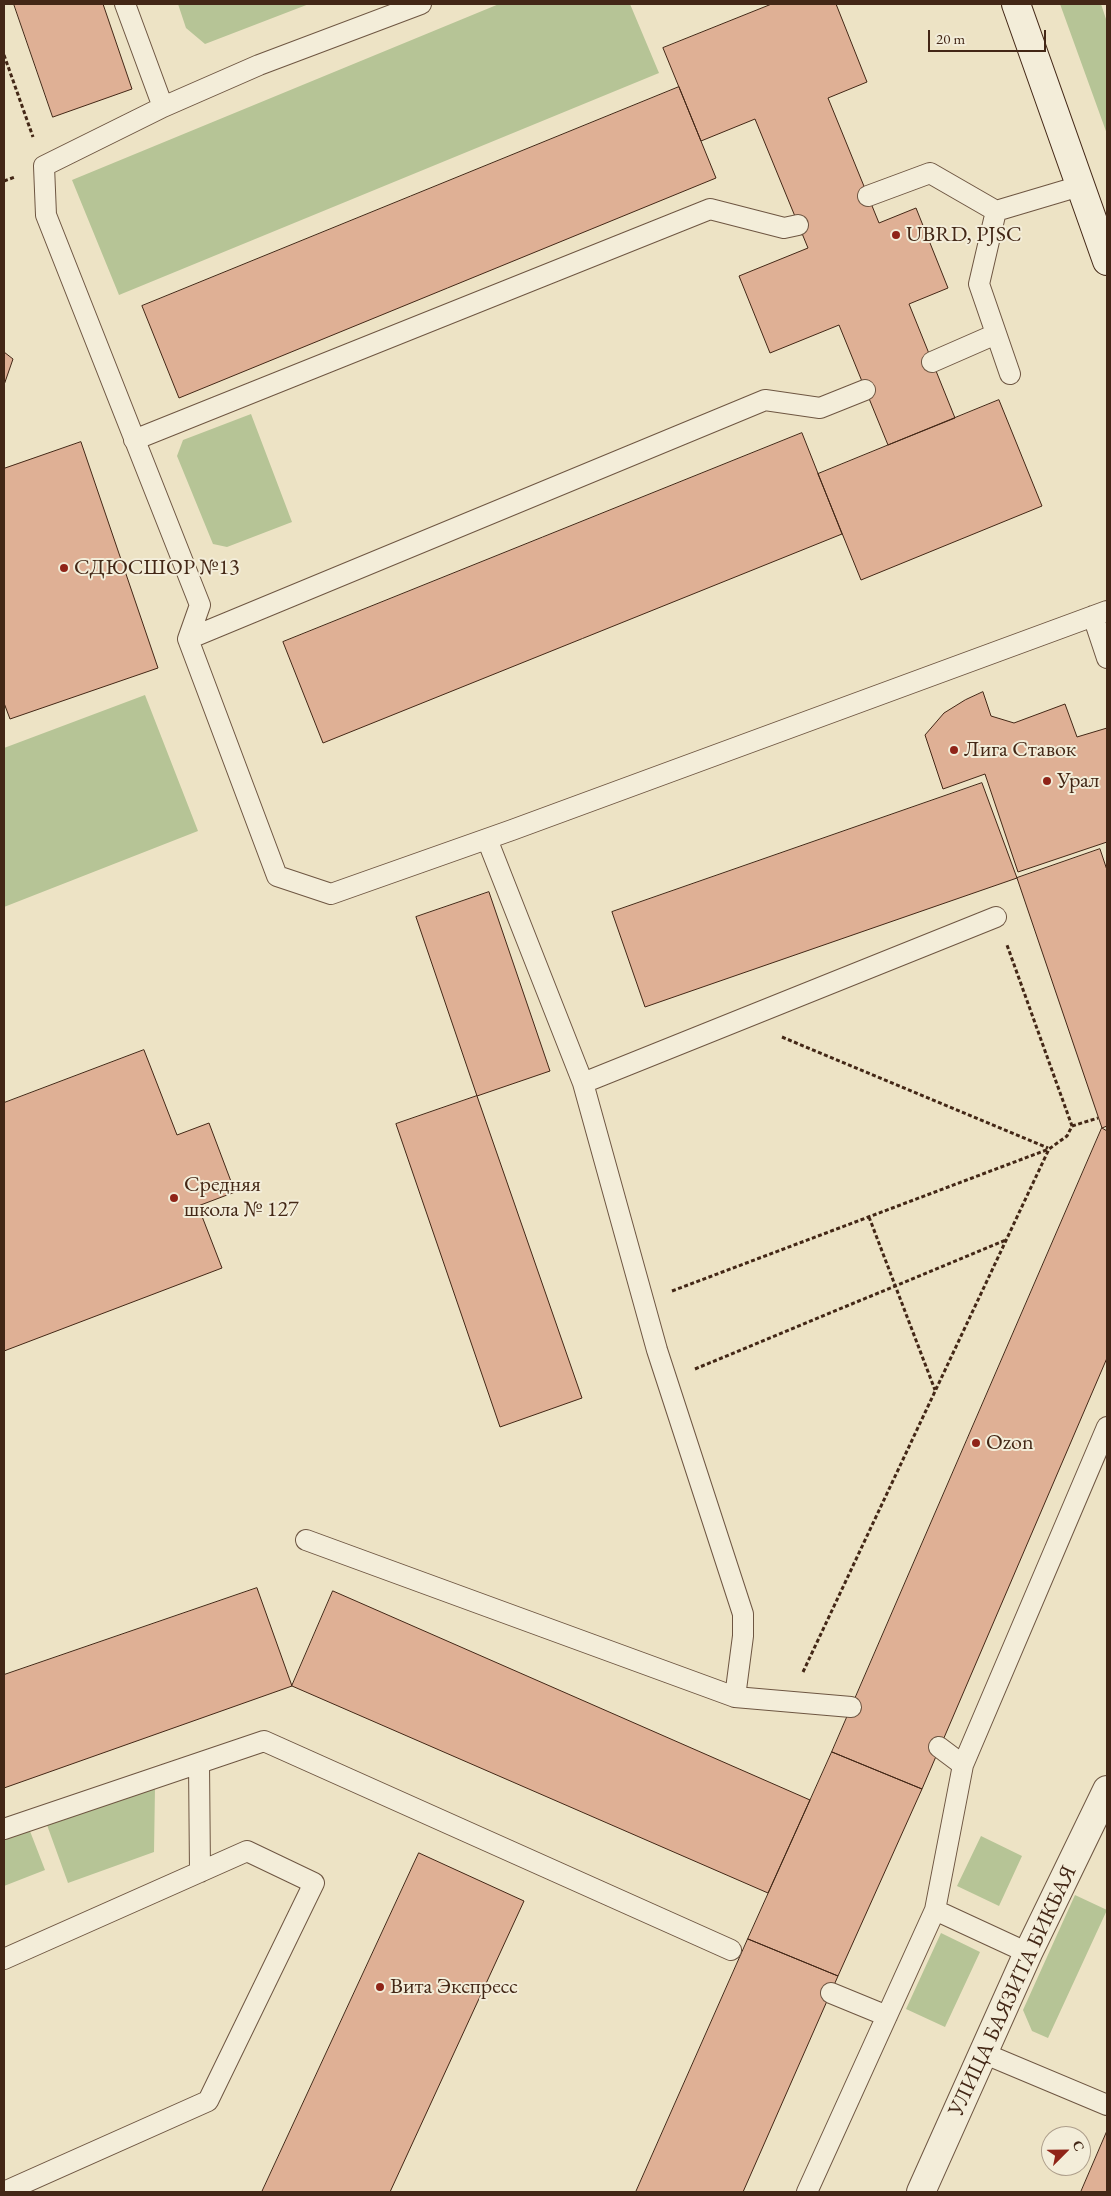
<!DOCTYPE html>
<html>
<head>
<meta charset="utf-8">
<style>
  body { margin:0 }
  #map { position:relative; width:1111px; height:2196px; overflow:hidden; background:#ede3c5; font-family:"EB Garamond",serif }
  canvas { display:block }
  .frame { position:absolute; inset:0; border:5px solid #432716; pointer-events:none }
  .north { position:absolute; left:1041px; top:2126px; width:50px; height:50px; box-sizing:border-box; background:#f3edd9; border:1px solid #ad9e8b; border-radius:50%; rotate:67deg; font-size:14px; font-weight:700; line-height:20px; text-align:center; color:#432716 }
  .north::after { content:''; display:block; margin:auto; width:18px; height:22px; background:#8f2418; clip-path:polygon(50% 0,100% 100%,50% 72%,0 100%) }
  .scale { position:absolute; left:928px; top:30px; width:118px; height:22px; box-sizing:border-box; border:2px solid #432716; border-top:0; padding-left:6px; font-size:15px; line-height:18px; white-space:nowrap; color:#432716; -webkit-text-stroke:4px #f3edd9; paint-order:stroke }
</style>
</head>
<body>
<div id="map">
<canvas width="1111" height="2196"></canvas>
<div class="frame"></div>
<div class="north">С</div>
<div class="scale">20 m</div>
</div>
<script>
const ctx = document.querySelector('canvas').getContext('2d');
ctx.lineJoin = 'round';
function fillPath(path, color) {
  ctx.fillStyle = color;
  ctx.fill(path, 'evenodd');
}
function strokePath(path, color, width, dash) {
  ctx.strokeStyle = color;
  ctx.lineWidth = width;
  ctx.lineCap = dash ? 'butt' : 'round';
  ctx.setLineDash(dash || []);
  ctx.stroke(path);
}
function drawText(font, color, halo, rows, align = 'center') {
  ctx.font = font + ' "EB Garamond",serif';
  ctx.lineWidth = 4;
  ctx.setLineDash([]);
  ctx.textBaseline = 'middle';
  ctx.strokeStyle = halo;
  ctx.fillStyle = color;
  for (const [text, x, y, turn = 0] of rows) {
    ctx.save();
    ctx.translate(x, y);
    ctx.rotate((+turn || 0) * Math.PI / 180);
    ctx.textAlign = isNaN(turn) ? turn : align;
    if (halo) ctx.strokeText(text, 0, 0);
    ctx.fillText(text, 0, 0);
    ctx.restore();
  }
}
fillPath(new Path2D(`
  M178 4H309L205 44 186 28Z
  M499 4H630L659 73 119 295 72 180Z
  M1060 4H1101L1107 22V134Z
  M251 414 292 522 227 547 213 544 177 456 183 440Z
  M145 695 198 831 4 907V748Z
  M155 1787 154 1852 68 1883 47 1825Z
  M28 1826 45 1870 4 1886V1835Z
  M981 1836 1022 1856 999 1906 957 1886Z
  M1075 1895 1107 1910 1048 2038 1032 2031 1023 2010Z
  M941 1933 980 1952 945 2027 906 2009Z`), '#b6c496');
const building = new Path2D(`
  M14 4H103L132 89 53 117Z
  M772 4H836L867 82 828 98 879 223 916 208 948 288 909 304 955 418 888 445 839 325 770 353 739 276 808 248 755 119 701 141 663 48Z
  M679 87 716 178 179 398 142 306Z
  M4 352 13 359 4 385Z
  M999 400 1042 506 861 580 818 474Z
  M802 433 842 534 323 743 283 642Z
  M81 442 158 668 10 719 4 703V467V468Z
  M983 692 991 716 1014 723 1065 704 1077 737 1107 728V842L1018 872 985 774 943 789 925 735 944 713 965 700Z
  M982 783 1017 878 645 1007 612 912Z
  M1100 849 1107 870V1126L1102 1128 1017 878Z
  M489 892 550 1071 477 1096 416 917Z
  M144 1050 177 1135 209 1123 235 1192 198 1206 222 1268 4 1351V1103Z
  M477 1096 582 1398 500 1427 396 1124Z
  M1102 1128 1107 1131V1358L922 1789 832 1752Z
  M257 1588 292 1686 4 1788V1675Z
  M333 1591 810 1800 768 1893 292 1686Z
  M832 1752 922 1789 838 1976 748 1939Z
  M419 1853 524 1901 390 2192H262Z
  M748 1939 838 1976 743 2192H636Z
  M1107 2131V2192H1081Z`);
fillPath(building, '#dfb095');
strokePath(building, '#432716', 1);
const lane = new Path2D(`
  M125 4 163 107
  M421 4 259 65 163 107 44 166 46 215 200 605 188 639 277 876 331 894 512 830 1107 611
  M868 196 930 173 996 211 1080 186
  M996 211 979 284 1010 374
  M932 362 996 334
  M134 440 710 209 784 228 798 225
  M1093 616 1107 658
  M188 639 765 400 820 408 865 390
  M487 839 583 1083 996 917
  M583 1083 657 1350 743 1614V1636L735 1697
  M306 1540 735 1697 851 1707
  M939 1747 963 1765
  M199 1763 200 1872
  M4 1829 264 1741 731 1950
  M1028 1953 935 1910 963 1765 1107 1427
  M4 1959 247 1851 314 1883 208 2101 4 2192
  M831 1993 887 2016
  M983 2053 1107 2105
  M807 2192 935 1910`);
const street = new Path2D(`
  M921 2192 1028 1953 1107 1790`);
const secondary = new Path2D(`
  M1016 4 1107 261`);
strokePath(lane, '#6e5642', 22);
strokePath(street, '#6e5642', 30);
strokePath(secondary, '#432716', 30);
strokePath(new Path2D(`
  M4 55 33 137
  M4 181 15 177
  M782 1037 1048 1148
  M1072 1126 1098 1118
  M869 1217 935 1390
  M672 1291 1049 1149
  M695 1369 1006 1240
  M803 1672 1049 1149 1067 1136 1072 1126 1007 945`), '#432716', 3, [4, 2.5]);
strokePath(lane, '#f3edd9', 20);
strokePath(street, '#f3edd9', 28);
strokePath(secondary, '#f3edd9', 28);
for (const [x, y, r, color] of [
  [896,235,5,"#8f2418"],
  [64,568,5,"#8f2418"],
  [954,750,5,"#8f2418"],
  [1047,781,5,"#8f2418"],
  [174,1198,5,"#8f2418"],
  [976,1443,5,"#8f2418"],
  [380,1987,5,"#8f2418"]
]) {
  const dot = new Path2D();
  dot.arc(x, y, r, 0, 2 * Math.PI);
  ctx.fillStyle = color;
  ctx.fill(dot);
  strokePath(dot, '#f3edd9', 2);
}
drawText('22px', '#432716', '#f3edd9', [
  ["UBRD, PJSC",906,235],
  ["СДЮСШОР №13",74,568],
  ["Лига Ставок",964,750],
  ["Урал",1057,781],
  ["Средняя",184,1185],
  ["школа № 127",184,1210],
  ["Ozon",986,1443],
  ["Вита Экспресс",390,1987]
], 'left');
drawText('22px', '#432716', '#f3edd9', [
  ["УЛИЦА БАЯЗИТА БИКБАЯ",1013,1991,-65]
]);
</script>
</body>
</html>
